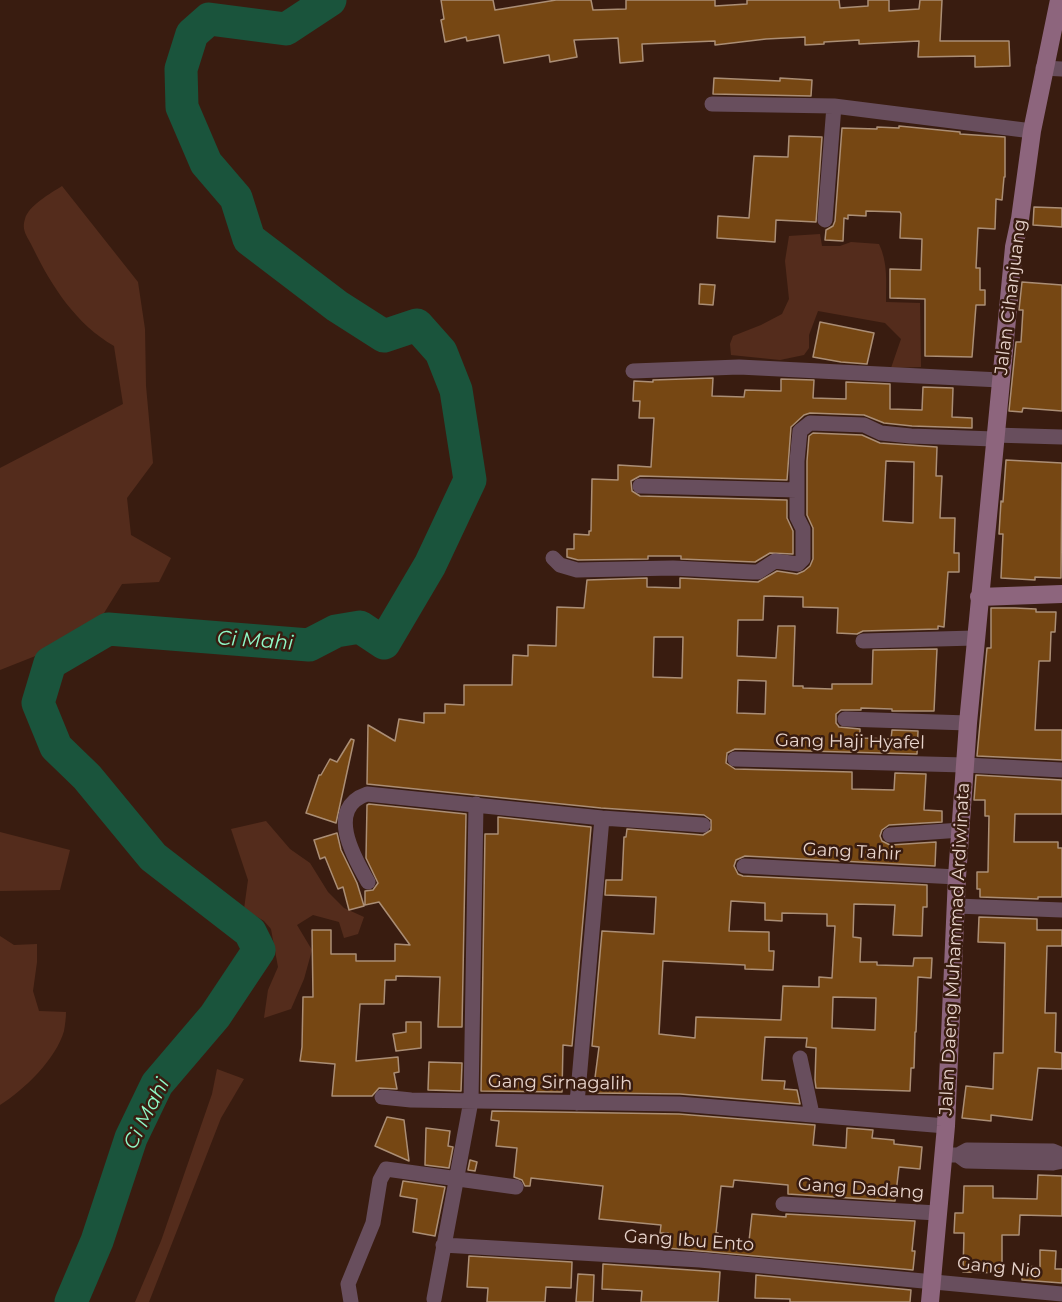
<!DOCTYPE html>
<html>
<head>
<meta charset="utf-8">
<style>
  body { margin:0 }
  canvas { display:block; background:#391c10 }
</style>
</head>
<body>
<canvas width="1062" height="1302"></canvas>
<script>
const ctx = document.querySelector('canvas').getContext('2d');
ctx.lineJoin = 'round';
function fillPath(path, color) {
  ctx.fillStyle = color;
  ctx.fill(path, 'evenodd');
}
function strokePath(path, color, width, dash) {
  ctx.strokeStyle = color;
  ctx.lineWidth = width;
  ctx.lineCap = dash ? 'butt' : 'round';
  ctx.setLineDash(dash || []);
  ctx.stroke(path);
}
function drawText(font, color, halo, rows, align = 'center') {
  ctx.font = font + ' Montserrat,sans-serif';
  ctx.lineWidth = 5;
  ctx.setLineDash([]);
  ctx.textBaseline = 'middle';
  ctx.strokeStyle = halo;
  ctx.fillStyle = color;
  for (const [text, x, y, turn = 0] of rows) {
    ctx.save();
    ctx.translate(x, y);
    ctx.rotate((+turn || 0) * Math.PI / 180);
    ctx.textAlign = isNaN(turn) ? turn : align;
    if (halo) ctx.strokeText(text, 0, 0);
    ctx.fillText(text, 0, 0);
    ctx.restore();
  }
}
fillPath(new Path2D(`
  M62 186 138 282 145 329 146 386 153 463 127 498 131 535 171 558 159 582 122 584 91 634 0 670V468L123 404 114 346C76 324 52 287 33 248 28 237 21 231 25 219 28 206 51 193 62 186Z
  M820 234 822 246H840L851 242 879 244C888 263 886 281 886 302L920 303 921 367 891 368 901 339 885 323 818 311 809 335V348L804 355 780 360 731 355 730 344 733 336 761 325 782 314 789 299 785 261 789 236Z
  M266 821 290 849 310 863 328 892 344 908 364 917 358 934 344 938 339 922 313 915 297 925 312 950 304 979 291 1009 264 1018 268 990 278 967 271 929 264 921 244 909 248 880 231 829Z
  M0 832 70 850 60 890 0 891Z
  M0 936 14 945 37 944V962L33 991 39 1011 66 1012C66 1018 65 1025 64 1031 56 1059 24 1090 0 1105Z
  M217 1069 244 1079 221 1118 149 1302H135L161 1241 212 1094Z`), '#542c1c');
strokePath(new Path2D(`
  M71 1302 97 1241 131 1138 157 1084 215 1016 259 950 250 932 153 857 87 777 56 747 38 703 50 663 108 629 309 645 336 631 360 627 384 643 430 565 470 480 456 390 441 352 417 325 384 336 337 306 249 239 236 198 206 163 182 107 181 69 192 34 209 19 286 29 330 0`), '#1a543c', 33);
const building = new Path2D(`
  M441 0H493L495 10 556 0H591L593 10 626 9V0H715V6L747 4V0H839L840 8 868 6V0H889V11L919 9 920 0H942L940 41H1009L1010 66 975 67V56L918 57 919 41 859 44V40L824 42V44L805 45V37L766 39 715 45V41L642 44 643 61 620 63 618 38 574 40 577 57 550 62 549 55 504 63 499 35 467 41 466 37 445 42 441 20 444 19Z
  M714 78 780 81V78L812 80 811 96 713 94Z
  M899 126 960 132V134L1005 137V177H1004L1002 200 996 199 995 229 978 228 976 268H980V290H985V305H976L972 357 925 356V299L890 298V269L921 270 922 239 900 238 901 214 900 212 866 211V216L848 215V219L844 218 843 241 825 240 826 230 833 226 835 221 842 128 877 129V127L899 128Z
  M789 136 822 137 816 222 776 220 775 242 717 238 718 216 749 218 754 156 788 157Z
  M1034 207 1062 208V227L1033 225Z
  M1022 282 1062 285V411L1023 408 1022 412 1009 411 1016 342H1021L1023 310H1019Z
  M700 284 715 285 713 305 699 304Z
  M820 322 874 333 867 364 841 362 813 357Z
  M713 378 712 396 744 397 745 390 781 391V379L814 380 813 398 846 399V382L890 384V409L922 410 923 387 953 388 952 417 972 418V428L912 426 884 423 864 415 810 413 804 415 791 427 787 480 640 476 631 481 632 491 640 496 787 500V518L793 531V554L770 553 755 562 681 559V556H648V559L578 560 567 557V549H574V534L589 535V531H591L592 479 618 480V465L651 467 654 418H639L640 401H633L634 381 653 382V380Z
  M813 433 862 435 880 443 937 447 936 476H942L940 518H955L954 553H959V572H948L944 627 938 626V629L863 631 857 634 837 633 838 608 803 607V597L764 596 763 620H738L737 656 776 658 778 626H795L793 686H803V688L832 689V684H872L873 650 937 649 934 711H892V709L861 708V710H841L836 714V723L839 727 860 729V738L891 739 892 730 918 731 917 754 735 749 727 753 726 763 735 769 852 772V789L894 790 895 773 926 774 924 810 942 811V822L889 825 882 830 880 836 882 841 890 845 936 842 935 866 745 856 736 860 734 866 738 874 743 876 927 885V907H923L922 936 893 935 895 905 854 904 853 937 861 938 860 962H877V965L913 966 914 958H932L931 978 918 977 916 1032H915L914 1068H911L910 1091 816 1088 815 1080 816 1048 806 1047 807 1038 765 1037 762 1080 785 1081 784 1089 797 1090 800 1104 680 1094 593 1093 599 1047 592 1046 602 931 654 934 656 897 605 895 606 880H622L624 837H626L627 829 703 835 711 830V820L704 815 601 808 367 784 368 725 395 741 399 719 424 723V713H445V704L464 705V685H512L513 655 528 656V645L556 646 557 607 584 608 587 580 647 578V587L680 588V578L758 582 777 571 797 574 804 571 810 566 813 559V528L807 515V461L809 436ZM886 461 914 462 913 523 883 521ZM654 637H683L682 678 653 677ZM738 680 766 681 765 714 737 713ZM731 901 765 903V920L782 921V913L827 914V926H835L832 978 819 977V987L783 986 781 1020 696 1017 695 1038 659 1034 663 961 745 965V969L773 970 774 951H769V932L729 931ZM833 997 876 998 875 1030 832 1028Z
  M1006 460 1062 463 1061 578 1035 577V580L1001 578 1003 534H999L1001 501 1003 502Z
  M991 608H1015L1036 609V612H1056L1055 632H1051L1050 661H1039L1035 730H1062V760L977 756 987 648H991Z
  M351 739 354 740 336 823 306 813 319 775H321L330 759 337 762Z
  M976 775 1062 780V814H1015L1014 842H1058V848H1062V897H1038V899L980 897V889H977V872H988L989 816H985V800H974Z
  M369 804 466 814 462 1027H438L440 977 396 976V980H385L384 1004H360L356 1061 398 1057 399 1072 394 1073 397 1089 379 1088 372 1096H332L335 1064 300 1061 302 1047 303 997H313L312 930H331V954H356V961H395V944L410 945 379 902 365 905V891L373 890 378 883 366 858 367 805Z
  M498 817 591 827 572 1046 563 1045 562 1092 481 1091 485 834H498Z
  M337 833 341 850 357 883 364 906 349 910 343 887 338 889 325 857 320 859 314 840Z
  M979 917 1037 919V930H1062V946H1047L1045 1013H1056L1055 1052 1062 1053V1069L1038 1068 1032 1120 991 1115V1121L962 1118 966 1086 993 1089 994 1053H1003L1005 943 978 942Z
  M406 1022H421V1048L396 1051 393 1034 406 1032Z
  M429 1062 462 1063 461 1091 428 1090Z
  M492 1111 679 1114 815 1125 813 1145 846 1148 847 1128 873 1130 872 1138 894 1140V1144L922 1147 920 1169 899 1167 895 1201 788 1194V1185L734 1180 733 1187 721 1186 716 1233H718L717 1238 749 1241 752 1214 786 1217V1214L915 1221 912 1251H915L913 1270 666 1248 668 1233H660L661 1225 599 1219 603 1186 531 1178 530 1186H525L522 1180 514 1177 517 1148 496 1146 499 1121 491 1120Z
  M387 1117 404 1120 409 1161 375 1146Z
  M426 1128 450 1131 448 1146 453 1147 449 1168 425 1165Z
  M470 1160 477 1162 475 1171 468 1170Z
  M1038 1175 1062 1176V1216L1020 1215 1019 1235H1002V1273L963 1272 964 1233H954L955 1213H963L964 1186H993V1198L1037 1199Z
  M403 1181 445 1187 435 1236 413 1232 417 1199 400 1196Z
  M1040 1250 1056 1251 1055 1269H1062V1283L1022 1280V1266L1040 1267Z
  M469 1256 572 1262 571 1288 546 1287 545 1302H487L488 1288 467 1287Z
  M603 1264 720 1272 718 1302H641L642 1291 602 1289Z
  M578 1274 594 1275 593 1302H576Z
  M756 1275 911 1290 910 1302H790V1299L755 1298Z`);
fillPath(building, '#764713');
strokePath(building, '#ab8e75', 1.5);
strokePath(new Path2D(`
  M1043 68 1062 69
  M712 104 834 106 1032 131
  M825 220 834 106
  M633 371 739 367 1000 380
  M994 435 1062 437
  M640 486 797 490
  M553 558 560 565 577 570 673 568 753 572H758L775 561 798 564 803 559V529L797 517V461L800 431 810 423 864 425 881 433 911 436 994 439
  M863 641 975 638
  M845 719 968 723
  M735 759 965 765 1062 770
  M890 835 961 830
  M744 866 957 877
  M368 882C353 856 326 808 367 794L602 818 703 825
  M956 906 1062 910
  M800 1058 812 1114
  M382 1097 411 1100 679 1104 946 1126
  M577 1103 602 818
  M943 1155H958L967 1150 1053 1151 1062 1155
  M958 1155 966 1161 1053 1163 1062 1161
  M783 1204 937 1213
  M443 1245 700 1260 1062 1294
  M434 1299 471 1101 476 804
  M351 1302 348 1284 373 1223 380 1180 386 1169 516 1187`), '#684e5d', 15);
strokePath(new Path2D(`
  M979 597 1062 594
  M930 1302 946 1126 957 877 968 723 1014 247 1020 219 1032 131 1059 0`), '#8d657d', 18);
drawText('18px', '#e8d4cc', '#391c10', [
  ["Jalan Cihanjuang",1011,297,-83],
  ["Gang Haji Hyafel",850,742,1],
  ["Gang Tahir",852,852,3],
  ["Jalan Daeng Muhammad Ardiwinata",955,949,-87],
  ["Gang Sirnagalih",560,1083,1],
  ["Gang Dadang",861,1189,4],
  ["Gang Ibu Ento",689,1241,4],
  ["Gang Nio",999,1268,6]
]);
drawText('italic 20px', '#90f9c8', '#391c10', [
  ["Ci Mahi",255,641,4],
  ["Ci Mahi",147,1114,-63]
]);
</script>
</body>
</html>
